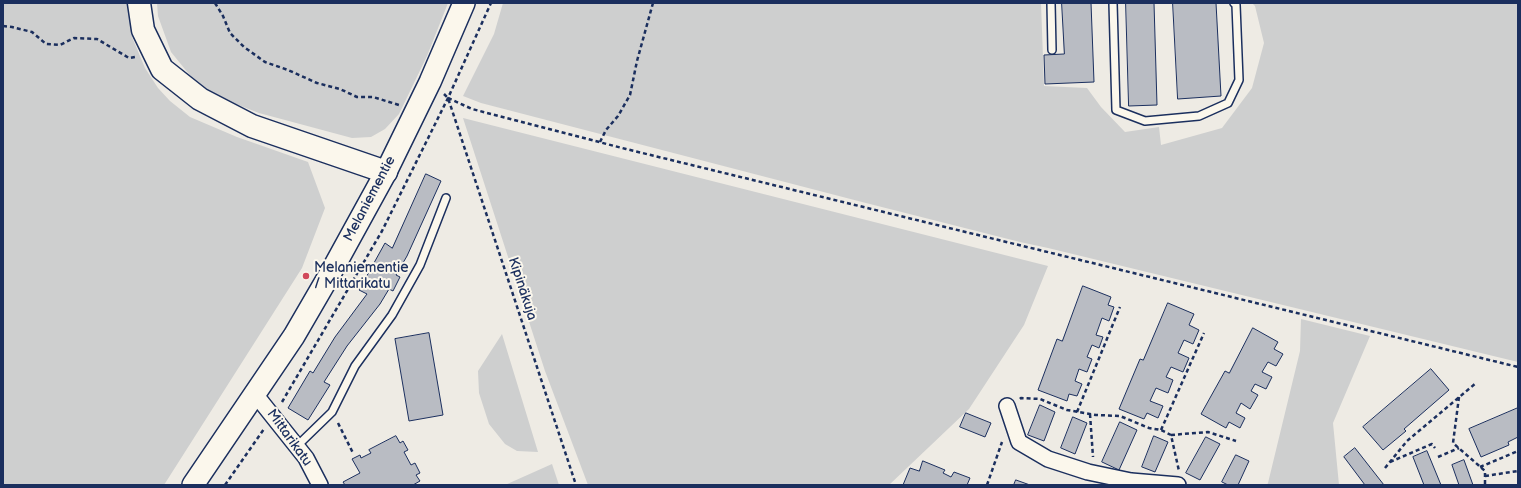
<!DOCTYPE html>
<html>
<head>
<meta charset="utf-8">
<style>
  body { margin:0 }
  #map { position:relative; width:1521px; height:488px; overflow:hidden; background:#eeebe4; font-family:"Balsamiq Sans",sans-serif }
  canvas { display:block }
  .frame { position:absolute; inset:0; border:4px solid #1b2f5e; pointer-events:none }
</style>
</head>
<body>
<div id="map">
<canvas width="1521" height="488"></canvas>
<div class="frame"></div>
</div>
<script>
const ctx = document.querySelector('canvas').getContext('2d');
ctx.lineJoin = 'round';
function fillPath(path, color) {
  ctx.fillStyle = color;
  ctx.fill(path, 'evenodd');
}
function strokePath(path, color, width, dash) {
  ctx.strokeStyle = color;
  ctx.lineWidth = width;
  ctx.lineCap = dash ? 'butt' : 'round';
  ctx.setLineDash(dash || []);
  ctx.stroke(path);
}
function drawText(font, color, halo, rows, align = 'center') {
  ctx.font = font + ' "Balsamiq Sans",sans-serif';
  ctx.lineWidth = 4;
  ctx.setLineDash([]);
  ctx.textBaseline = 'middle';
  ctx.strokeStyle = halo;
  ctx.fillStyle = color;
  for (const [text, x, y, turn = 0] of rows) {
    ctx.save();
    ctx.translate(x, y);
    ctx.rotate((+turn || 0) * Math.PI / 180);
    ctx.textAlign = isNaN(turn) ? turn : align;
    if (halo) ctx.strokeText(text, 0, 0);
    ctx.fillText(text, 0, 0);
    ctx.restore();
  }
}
fillPath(new Path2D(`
  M3 3H128L132 37 145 68 158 88 170 101 190 117 237 137 308 162 325 208 302 268 164 485H3Z
  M157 3H448L427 56 399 114 385 129 371 137 352 138 259 113 223 99 197 84 171 52 158 16Z
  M503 3H1041L1044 86 1087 88 1101 107 1125 132 1159 127 1161 145 1222 128 1252 88 1264 43 1255 6 1252 3H1518V362L1048 248 1020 242 862 202 481 103 463 96 494 34Z
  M463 118 1048 266 1024 325 969 409 889 485H588L545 371Z
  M1301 319 1370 336 1333 423 1339 485H1267L1268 483 1300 351Z
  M502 334 538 452 517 451 505 444 489 424 479 393 478 371Z
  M552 464 559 485H505Z`), '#cecfcf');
const building = new Path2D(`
  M1062 3H1091L1094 82 1045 84 1044 55 1064 54Z
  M1126 3H1154L1157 105 1129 106Z
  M1173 3H1216L1221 96 1178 99Z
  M426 174 441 181 407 256 396 275 400 277 393 291 389 289 380 304 347 346 324 382 330 385 308 420 288 408 310 371 313 373 335 337 367 294 359 290 385 243 392 248Z
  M1083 286 1111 297 1108 305 1114 307 1109 321 1102 318 1096 335 1103 337 1099 348 1092 345 1087 357 1092 359 1087 372 1079 369 1075 381 1082 384 1077 396 1069 394 1067 401 1038 390 1057 339 1062 341Z
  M1168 303 1194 314 1189 325 1199 330 1193 344 1184 340 1178 353 1189 358 1183 372 1171 367 1166 377 1173 380 1168 393 1156 388 1150 401 1163 406 1158 418 1147 413 1144 419 1119 409 1140 359 1143 360Z
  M1253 328 1278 342 1274 349 1283 354 1276 366 1268 362 1262 372 1272 377 1266 389 1255 384 1251 391 1258 395 1250 409 1241 403 1236 413 1245 418 1240 428 1229 422 1226 428 1201 414 1225 371 1229 373Z
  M429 333 443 415 409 421 395 339Z
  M1431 369 1449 390 1404 429 1406 431 1383 450 1363 427Z
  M1040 405 1055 412 1044 441 1028 435Z
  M1518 408V437L1508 442 1509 445 1481 457 1469 429Z
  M966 413 991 423 985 437 960 427Z
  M1073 417 1087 423 1075 454 1061 448Z
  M1120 422 1137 430 1119 470 1102 462Z
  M396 436 400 443 403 441 408 450 404 452 411 465 415 463 420 473 416 475 420 481 413 485H345L343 482 360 473 352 459 360 455 361 458 371 453 369 450Z
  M1154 436 1168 442 1155 472 1142 467Z
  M1206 437 1220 444 1200 480 1186 473Z
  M1355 448 1384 485H1365L1344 457Z
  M1427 451 1441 485H1424L1413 457Z
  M1236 455 1249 461 1238 485H1228L1222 482Z
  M1464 460 1473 485H1459L1452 465Z
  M923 461 945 470 943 473 951 477 954 472 970 478 967 485H903L910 468 919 471Z
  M1016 480 1030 485H1014Z`);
fillPath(building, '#b9bcc3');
strokePath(building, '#1b2f5e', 1);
const service = new Path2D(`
  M1051 3 1052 50
  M1113 3 1116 110 1145 121 1199 116 1228 103 1239 80 1236 5 1234 3
  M297 446 332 412 355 366 392 315 420 265 446 198`);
const minor = new Path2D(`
  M255 394 306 458 320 485
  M1007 406 1019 442 1048 459 1088 472 1131 481 1178 485`);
const secondary = new Path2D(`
  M193 485 294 336 330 274 386 172 430 82 464 3`);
const trunk = new Path2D(`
  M139 3 143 30 162 69 200 99 252 126 386 172`);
strokePath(service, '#1b2f5e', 10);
strokePath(minor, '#1b2f5e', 18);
strokePath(secondary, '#1b2f5e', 24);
strokePath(trunk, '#1b2f5e', 25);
strokePath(new Path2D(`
  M215 3 223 16 230 33 244 47 265 62 288 70 317 83 340 89 357 97H373L399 105
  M3 26 12 27 32 32 46 44 60 45 74 38 97 39 129 58 135 57
  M444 94 448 98 576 485
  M448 98 472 109 626 149 1518 367
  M600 142 606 130 618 116 630 95 637 61 653 3
  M1459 397 1453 443 1485 471V485
  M1020 399 1021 398 1040 399 1067 410 1096 415 1120 416 1149 428 1161 430 1171 435 1179 471
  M282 402 382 231 448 98 491 3
  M1077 412 1120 307
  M1090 414 1093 457
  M338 423 353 453
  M1161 430 1204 333
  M1171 435 1208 432 1236 441
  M1438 457 1459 448
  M1390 462 1432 444 1435 448
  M1480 467 1518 451
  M1385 468 1407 441 1476 383
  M1485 476 1518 471
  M225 485 264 429
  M987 485 1002 442`), '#1b2f5e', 2.5, [4, 3]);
strokePath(service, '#fbf7ec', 7);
strokePath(minor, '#fbf7ec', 15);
strokePath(secondary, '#fbf7ec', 21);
strokePath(trunk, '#fbf7ec', 22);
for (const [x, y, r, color] of [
  [306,276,4,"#d1495b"]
]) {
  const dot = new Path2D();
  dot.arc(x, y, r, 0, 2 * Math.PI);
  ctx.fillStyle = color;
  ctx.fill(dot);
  strokePath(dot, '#fbf7ec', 1.5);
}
drawText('14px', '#1b2f5e', '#fbf7ec', [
  ["Melaniementie",370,199,-62],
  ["Kipinäkuja",522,289,72],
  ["Mittarikatu",289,438,54]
]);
drawText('14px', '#1b2f5e', '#fbf7ec', [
  ["Melaniementie",314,268],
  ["/ Mittarikatu",314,284]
], 'left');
</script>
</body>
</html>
